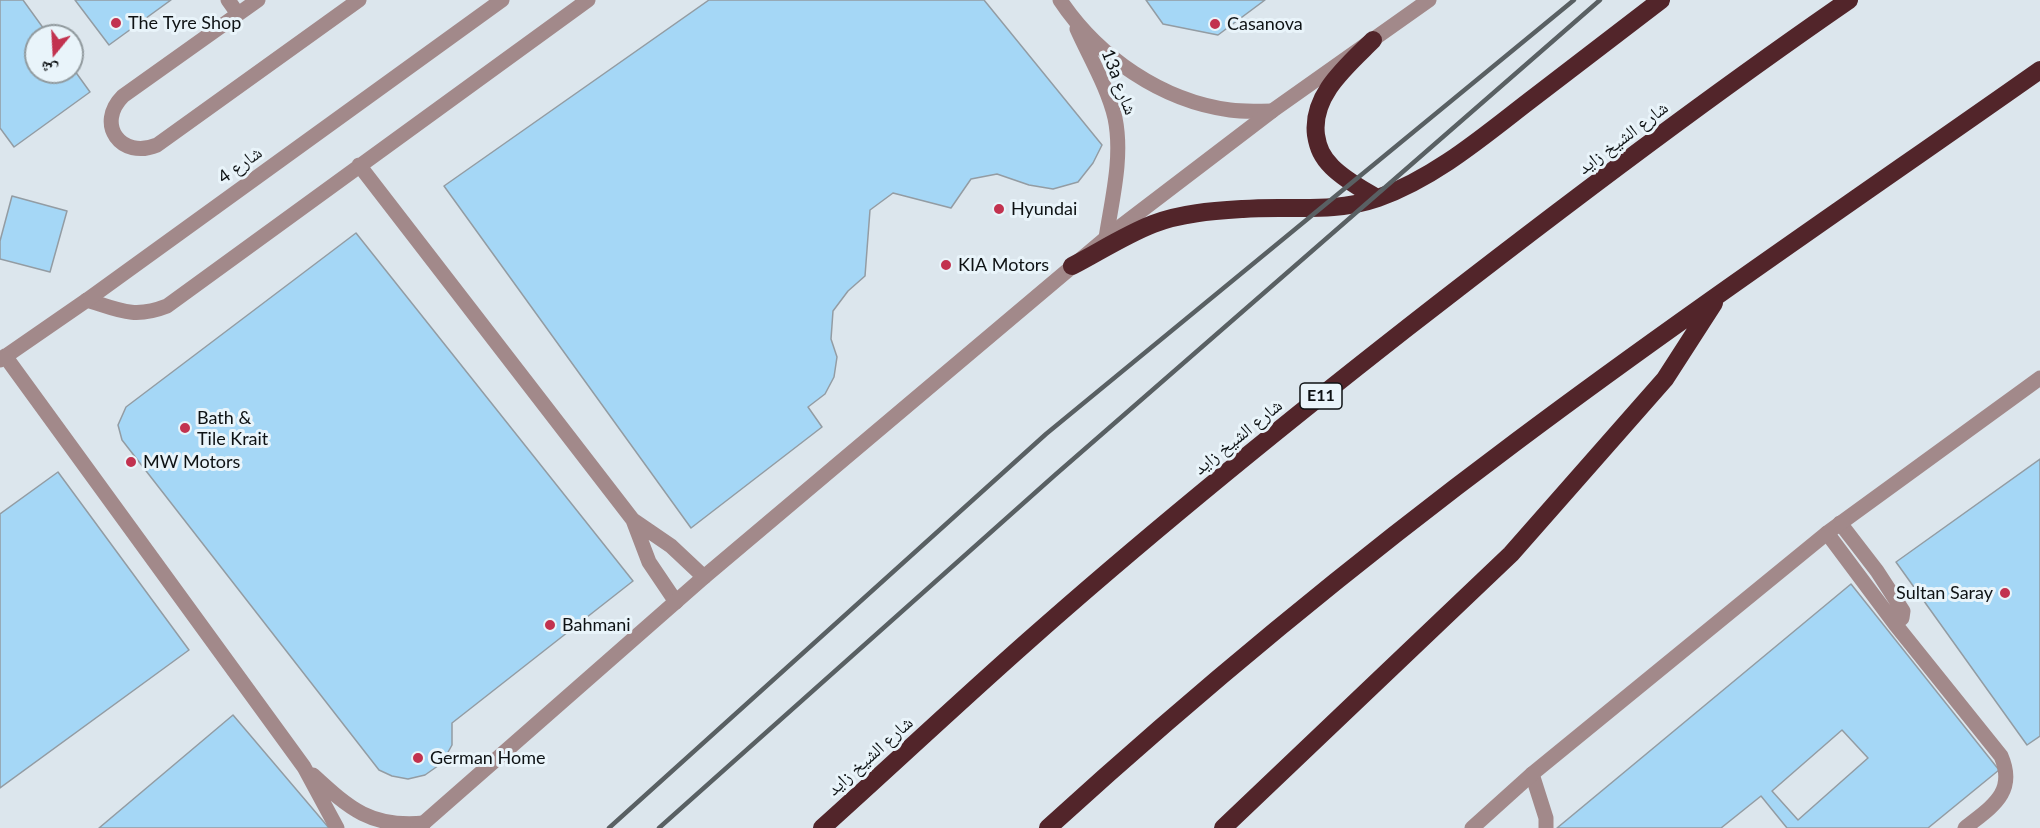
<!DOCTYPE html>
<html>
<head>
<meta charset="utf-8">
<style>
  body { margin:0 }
  #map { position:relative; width:2040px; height:828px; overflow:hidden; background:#dce6ed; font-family:Lato,"Noto Naskh Arabic",sans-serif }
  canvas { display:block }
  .north { position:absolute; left:24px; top:24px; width:60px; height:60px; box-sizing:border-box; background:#e9f4fa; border:2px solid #919a9e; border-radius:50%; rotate:198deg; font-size:16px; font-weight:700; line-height:24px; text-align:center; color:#0e1214 }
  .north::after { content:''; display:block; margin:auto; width:21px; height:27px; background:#c2324f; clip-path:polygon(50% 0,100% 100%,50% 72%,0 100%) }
</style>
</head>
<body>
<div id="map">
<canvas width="2040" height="828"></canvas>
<div class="north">ش</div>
</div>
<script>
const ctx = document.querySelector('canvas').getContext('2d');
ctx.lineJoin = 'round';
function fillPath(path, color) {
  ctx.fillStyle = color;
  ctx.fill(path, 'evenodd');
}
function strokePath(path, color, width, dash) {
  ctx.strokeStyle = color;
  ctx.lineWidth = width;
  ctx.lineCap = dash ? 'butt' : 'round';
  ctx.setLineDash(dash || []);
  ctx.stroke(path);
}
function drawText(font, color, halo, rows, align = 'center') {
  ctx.font = font + ' Lato,"Noto Naskh Arabic",sans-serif';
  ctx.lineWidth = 6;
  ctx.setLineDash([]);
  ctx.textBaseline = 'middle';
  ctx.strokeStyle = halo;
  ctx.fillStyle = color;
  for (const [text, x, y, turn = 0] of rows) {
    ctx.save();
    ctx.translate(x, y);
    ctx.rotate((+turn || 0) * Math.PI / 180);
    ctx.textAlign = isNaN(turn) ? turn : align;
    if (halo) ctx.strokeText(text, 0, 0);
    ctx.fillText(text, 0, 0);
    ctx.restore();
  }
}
const building = new Path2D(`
  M0 0H23L49 36H36V72H72V67L90 92 14 147 0 128Z
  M75 0H171L109 45Z
  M709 0H984L1102 145 1093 163 1078 182 1053 189 1029 185 997 174 971 179 951 208 893 193 870 210 865 276 848 291 833 311 831 339 837 357 834 377 825 394 808 407 822 427 691 528 444 186Z
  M1146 0H1265L1218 35 1163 24Z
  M12 196 67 211 50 272 0 259V241Z
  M356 233 633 581 452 723V745L442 763 425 775 408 779 392 776 379 770 122 440 118 425 126 407Z
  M2040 459V736L2027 745 1896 562Z
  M58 472 189 650 0 788V514Z
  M1851 584 1999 770 1928 828H1787L1761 796 1721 828H1557ZM1842 730 1868 758 1798 820 1772 791Z
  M233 715 329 828H99Z`);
fillPath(building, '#a5d7f6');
strokePath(building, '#939ca3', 1.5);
strokePath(new Path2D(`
  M228 0 238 14
  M258 0 123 96C95 124 121 160 157 145L359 0
  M359 165 633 520 649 562 676 602
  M87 300C119 310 134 319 167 306L588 0
  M633 520 671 546 704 577
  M1840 523 1877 571 1903 611 1902 618 1895 624
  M1827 533 1895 624 2001 756C2017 793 1991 807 1965 828
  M1532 774 1546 818V828`), '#a2898a', 15);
strokePath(new Path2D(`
  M1060 0C1098 57 1162 101 1230 110 1244 112 1258 111 1272 111
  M1077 29C1090 58 1108 88 1115 118 1123 157 1112 199 1106 238
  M5 356 304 767 337 828
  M0 360 87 300 502 0
  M313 775C350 809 371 828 424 823
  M1472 828 1532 774 1827 533 2040 378`), '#a2898a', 15);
strokePath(new Path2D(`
  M418 828 704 577 1112 233 1272 111 1429 0`), '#a2898a', 15);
strokePath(new Path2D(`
  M1373 40C1347 66 1311 95 1316 135 1318 148 1322 157 1332 167 1345 180 1362 189 1377 198
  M1072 266C1099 252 1125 235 1153 224 1181 213 1213 211 1243 209 1289 205 1332 214 1378 198 1432 179 1479 140 1524 105 1570 70 1616 35 1661 0
  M822 828C891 766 959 702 1028 641 1151 532 1278 429 1407 328 1552 215 1698 104 1849 0
  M1048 828C1198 691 1355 562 1517 441 1688 313 1865 193 2040 70
  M1223 828 1511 554 1665 379 1714 303`), '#52252a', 18);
strokePath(new Path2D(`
  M609 828 1046 434 1574 0
  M659 828 1055 475 1600 0`), '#596063', 4.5);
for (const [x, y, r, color] of [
  [116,23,6,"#c2324f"],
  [1215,24,6,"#c2324f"],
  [999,209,6,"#c2324f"],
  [946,265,6,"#c2324f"],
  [185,428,6,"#c2324f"],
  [131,462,6,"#c2324f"],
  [2005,593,6,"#c2324f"],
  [550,625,6,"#c2324f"],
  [418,758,6,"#c2324f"]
]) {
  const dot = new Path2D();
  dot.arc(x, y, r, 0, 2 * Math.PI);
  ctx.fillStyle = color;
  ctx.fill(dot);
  strokePath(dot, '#e9f4fa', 2);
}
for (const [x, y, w] of [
  [1321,396,42]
]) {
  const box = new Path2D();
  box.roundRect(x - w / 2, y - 13, w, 26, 4.5);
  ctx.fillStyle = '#e9f4fa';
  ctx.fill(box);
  strokePath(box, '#0e1214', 1.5);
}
drawText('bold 16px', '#0e1214', null, [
  ["E11",1321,396]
]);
drawText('18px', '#0e1214', '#e9f4fa', [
  ["The Tyre Shop",128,23],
  ["Casanova",1227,24],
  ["Hyundai",1011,209],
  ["KIA Motors",958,265],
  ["Bath &",197,418],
  ["Tile Krait",197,439],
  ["MW Motors",143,462],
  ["Sultan Saray",1993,593,"right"],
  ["Bahmani",562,625],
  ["German Home",430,758]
], 'left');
drawText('18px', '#0e1214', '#e9f4fa', [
  ["13a شارع",1119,82,69],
  ["شارع الشيخ زايد",1623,138,-37],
  ["شارع 4",240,165,-36],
  ["شارع الشيخ زايد",1238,437,-39],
  ["شارع الشيخ زايد",870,756,-42]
]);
</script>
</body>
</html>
